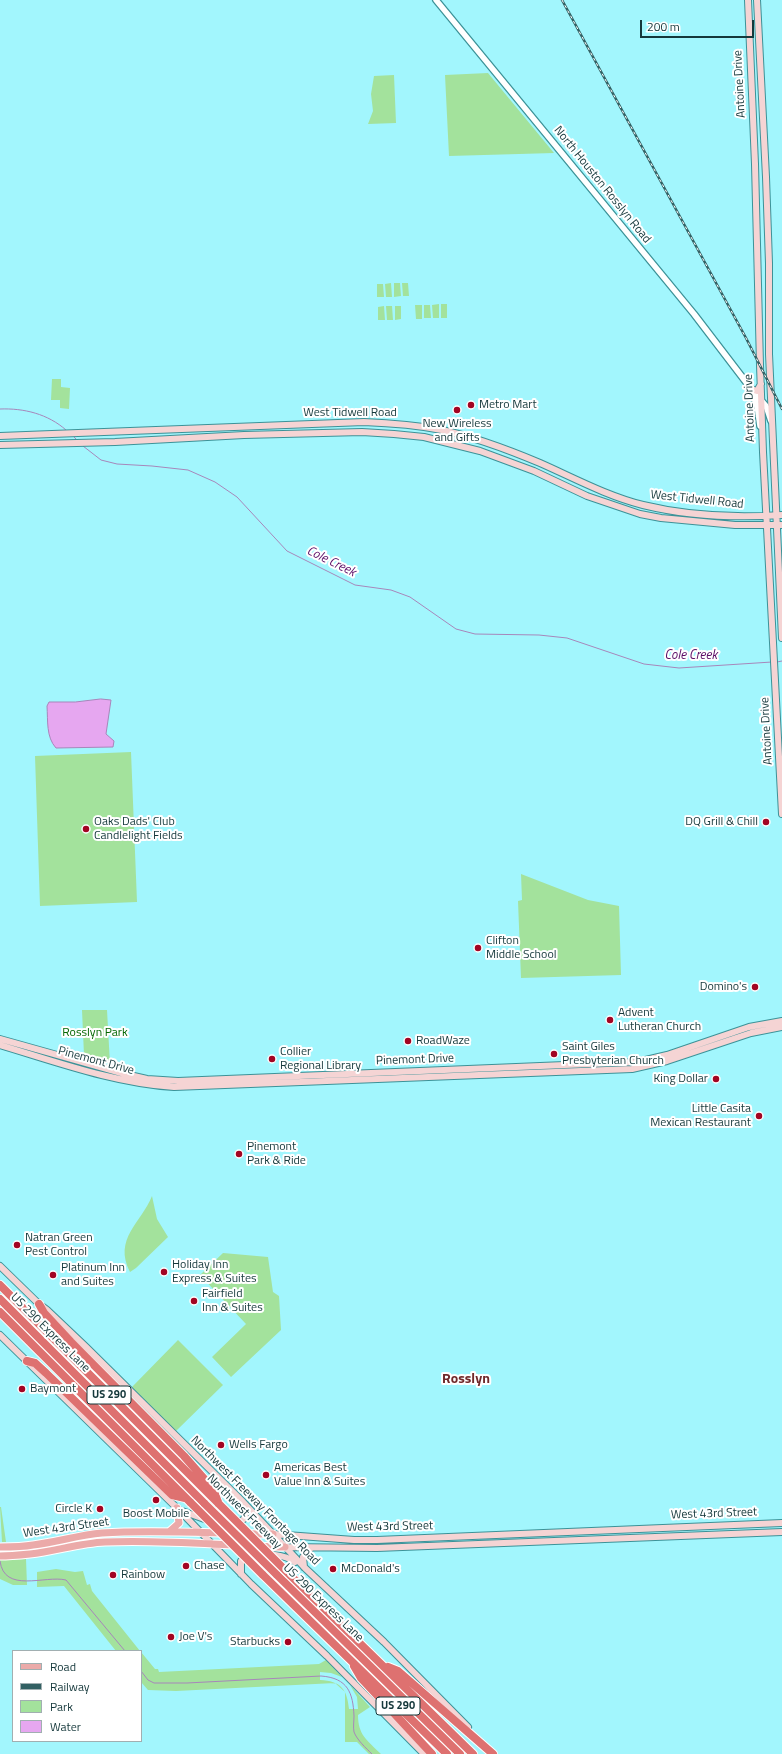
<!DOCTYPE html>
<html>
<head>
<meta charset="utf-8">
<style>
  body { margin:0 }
  #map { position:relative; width:782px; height:1754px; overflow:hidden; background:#a2f6fd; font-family:"Titillium Web",sans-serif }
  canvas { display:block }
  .legend { position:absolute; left:12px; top:1650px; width:130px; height:92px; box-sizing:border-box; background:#fff; border:1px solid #a1afb1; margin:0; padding:5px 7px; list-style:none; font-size:12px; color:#15383b }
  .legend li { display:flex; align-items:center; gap:8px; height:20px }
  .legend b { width:20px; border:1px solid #a1afb1 }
  .scale { position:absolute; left:640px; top:20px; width:114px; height:18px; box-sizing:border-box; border:2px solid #15383b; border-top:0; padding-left:5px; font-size:12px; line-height:14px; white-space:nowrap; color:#15383b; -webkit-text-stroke:3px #fff; paint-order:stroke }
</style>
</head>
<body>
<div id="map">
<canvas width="782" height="1754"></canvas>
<ul class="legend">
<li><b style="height:5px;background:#ebaaa9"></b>Road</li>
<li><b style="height:5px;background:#326063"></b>Railway</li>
<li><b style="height:11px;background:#a3e29c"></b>Park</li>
<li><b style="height:11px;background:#e6a7f0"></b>Water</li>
</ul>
<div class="scale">200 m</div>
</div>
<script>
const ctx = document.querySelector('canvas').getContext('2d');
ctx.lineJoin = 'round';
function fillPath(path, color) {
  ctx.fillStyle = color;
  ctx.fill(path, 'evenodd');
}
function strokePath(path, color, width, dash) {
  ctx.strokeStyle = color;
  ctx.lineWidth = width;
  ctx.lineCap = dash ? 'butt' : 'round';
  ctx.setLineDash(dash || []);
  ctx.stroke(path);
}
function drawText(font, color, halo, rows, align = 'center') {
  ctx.font = font + ' "Titillium Web",sans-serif';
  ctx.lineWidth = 4;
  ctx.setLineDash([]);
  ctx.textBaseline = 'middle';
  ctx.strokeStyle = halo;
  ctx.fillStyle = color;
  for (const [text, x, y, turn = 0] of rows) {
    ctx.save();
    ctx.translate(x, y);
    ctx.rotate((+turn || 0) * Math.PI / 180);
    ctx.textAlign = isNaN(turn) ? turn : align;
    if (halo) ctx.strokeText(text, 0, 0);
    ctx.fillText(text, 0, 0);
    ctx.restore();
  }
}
fillPath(new Path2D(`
  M488 73 554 153 449 156 445 75Z
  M394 75 396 123 368 124 373 111 371 94 374 76Z
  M391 283 392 297H386L385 284Z
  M394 283H400L401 296 394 297Z
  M402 283H408L409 296H403Z
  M377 284H383L384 297H377Z
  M439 304V318H433L432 305Z
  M441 304H447V318H441Z
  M415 305H422V319H416Z
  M424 305H430L431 318H424Z
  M384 306 385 320H378V307Z
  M386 306H392L393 320H387Z
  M395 306H401V319L395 320Z
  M52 379H61V387L70 388 69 409 60 408V400H51Z
  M131 752 137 902 40 906 35 756Z
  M521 874 588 900 619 906 621 975 521 978 518 901 522 900Z
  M82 1010H107L110 1064 84 1055Z
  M152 1196 157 1219 168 1237 136 1268 130 1272C113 1239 141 1223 152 1196Z
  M223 1253 268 1257 273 1292 279 1296 281 1330 231 1377 212 1357 246 1324 200 1275Z
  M178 1340 223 1385 176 1431 132 1387Z
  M0 1507H1L6 1542H2Z
  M26 1559 27 1585H13L0 1579V1560Z
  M56 1569 75 1572 83 1571 87 1585 90 1584 92 1591 140 1651H116L64 1586 37 1587V1572Z
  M141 1652 155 1669H158L159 1672 319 1664 326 1660 342 1677 331 1673 320 1672V1680C341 1681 347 1689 349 1709H358L357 1697 350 1685 370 1707 358 1715C358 1735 367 1740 381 1754H369L357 1742H345V1692L335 1683 176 1691 148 1690 141 1682Z`), '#a3e29c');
const water = new Path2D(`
  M101 699 111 700 106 734 114 741 113 747 56 748C46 737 48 721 47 706L49 702H75Z`);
fillPath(water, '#e6a7f0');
strokePath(water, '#a786ba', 1);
strokePath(new Path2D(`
  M0 409C24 408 48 414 66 430
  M73 436 78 441
  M83 446 101 460 117 464 152 466 188 470 215 482 237 497 287 551 355 585 391 590 410 597 456 629 475 634 539 635 567 638 644 664 679 668 772 662
  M777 662 782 661
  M0 1561C4 1594 45 1575 66 1580L125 1651
  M141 1671 148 1680 154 1683H187L321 1676C348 1678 353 1693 354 1716 354 1721 353 1727 354 1732 357 1740 366 1748 372 1754`), '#a786ba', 1);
const tertiary = new Path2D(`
  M436 0 694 314 749 386 766 406 771 421
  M752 394 757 405 760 426`);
const secondary = new Path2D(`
  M748 0 755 164 760 365 763 452 782 814
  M757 0 766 177 769 263V354L782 638
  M751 389 757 391 761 384
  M0 436 364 422C390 423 416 425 442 430 475 437 509 450 540 463 574 478 607 496 643 505 688 516 736 518 782 515
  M0 445 115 442 244 435 362 432 394 434 424 437 480 451 534 471 587 496 640 514 661 518 735 525H782
  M0 1039 125 1074 147 1079 178 1081 637 1062 667 1055 749 1027 782 1021
  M0 1045C57 1062 114 1083 174 1087L632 1069 667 1061 751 1033 782 1027
  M0 1266 39 1304 47 1310 86 1347 243 1502 305 1568 384 1642 468 1727
  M0 1335 180 1511 251 1584 327 1656 424 1754
  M182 1511 210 1521 239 1523 245 1518V1505
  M273 1534 354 1540H377L782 1523
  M285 1547 377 1548 782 1532
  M304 1567 303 1557 311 1548
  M241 1574V1561L249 1554C265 1554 282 1553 295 1562`);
const primary = new Path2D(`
  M170 1531 179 1523 177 1508
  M0 1547C11 1547 22 1547 33 1545 57 1542 79 1535 102 1533 159 1529 216 1534 273 1534
  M0 1556C10 1556 20 1555 30 1554 56 1551 80 1543 105 1542 165 1539 225 1546 285 1547`);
const motorway = new Path2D(`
  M0 1285 219 1504
  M0 1299 205 1504
  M39 1304 44 1313 71 1342 184 1456 213 1489 218 1502
  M0 1312 191 1503
  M27 1361 35 1363 46 1373 172 1495 185 1498
  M262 1574 447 1754
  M276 1574 460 1754
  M290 1575 473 1754
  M354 1666 361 1678 432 1754
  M388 1667 398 1671 493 1754`);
strokePath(tertiary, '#3c9298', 8);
strokePath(secondary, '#3c9298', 8);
strokePath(primary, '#fff', 9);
strokePath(motorway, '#fff', 10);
strokePath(tertiary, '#fff', 5.5);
strokePath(secondary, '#f5d4d4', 6);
strokePath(primary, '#ebaaa9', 7);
strokePath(motorway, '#de7170', 8);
const rail = new Path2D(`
  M562 0 746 338 782 409`);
strokePath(rail, '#326063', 2.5);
strokePath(rail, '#fff', 1, [3]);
const motorwayBridge = new Path2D(`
  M191 1503 262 1574
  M205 1504 276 1574
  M219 1504 290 1575`);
strokePath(motorwayBridge, '#fff', 10, []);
strokePath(motorwayBridge, '#de7170', 8);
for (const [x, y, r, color] of [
  [471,405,4,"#a20422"],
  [457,410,4,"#a20422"],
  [766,822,4,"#a20422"],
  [86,829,4,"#a20422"],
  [478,948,4,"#a20422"],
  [755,987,4,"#a20422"],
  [610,1020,4,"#a20422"],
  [408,1041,4,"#a20422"],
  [554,1054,4,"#a20422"],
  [272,1059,4,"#a20422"],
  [716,1079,4,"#a20422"],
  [759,1116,4,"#a20422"],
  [239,1154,4,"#a20422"],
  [17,1245,4,"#a20422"],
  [164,1272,4,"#a20422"],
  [53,1275,4,"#a20422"],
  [194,1301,4,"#a20422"],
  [22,1389,4,"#a20422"],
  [221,1445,4,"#a20422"],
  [266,1475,4,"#a20422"],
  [156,1500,4,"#a20422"],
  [100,1509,4,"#a20422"],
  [186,1566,4,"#a20422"],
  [333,1569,4,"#a20422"],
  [113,1575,4,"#a20422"],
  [171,1637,4,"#a20422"],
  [288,1642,4,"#a20422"]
]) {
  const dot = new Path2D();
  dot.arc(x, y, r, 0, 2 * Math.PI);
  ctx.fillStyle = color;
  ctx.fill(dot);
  strokePath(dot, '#fff', 1.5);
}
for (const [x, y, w] of [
  [109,1395,44],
  [398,1706,44]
]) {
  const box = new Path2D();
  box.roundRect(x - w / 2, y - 9, w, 18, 3);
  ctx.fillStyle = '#fff';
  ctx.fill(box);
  strokePath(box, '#15383b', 1);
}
drawText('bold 11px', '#15383b', null, [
  ["US 290",109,1395],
  ["US 290",398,1706]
]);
drawText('12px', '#15383b', '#fff', [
  ["Antoine Drive",740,84,-93],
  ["North Houston Rosslyn Road",602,185,51],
  ["Antoine Drive",750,408,-92],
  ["West Tidwell Road",350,413],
  ["West Tidwell Road",697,500,6],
  ["Antoine Drive",767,731,-93],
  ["Pinemont Drive",415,1060,-2],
  ["Pinemont Drive",96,1061,15],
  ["US 290 Express Lane",50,1333,45],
  ["Northwest Freeway Frontage Road",255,1501,45],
  ["Northwest Freeway",244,1512,45],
  ["West 43rd Street",714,1514,-2],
  ["West 43rd Street",390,1527,-1],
  ["West 43rd Street",66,1528,-8],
  ["US 290 Express Lane",323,1603,44]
]);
drawText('12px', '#15383b', '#fff', [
  ["Metro Mart",479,405],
  ["New Wireless",457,424,"center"],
  ["and Gifts",457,438,"center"],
  ["Oaks Dads' Club",94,822],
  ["Candlelight Fields",94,836],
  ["DQ Grill & Chill",758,822,"right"],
  ["Clifton",486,941],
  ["Middle School",486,955],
  ["Domino's",747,987,"right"],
  ["Advent",618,1013],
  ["Lutheran Church",618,1027],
  ["RoadWaze",416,1041],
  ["Saint Giles",562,1047],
  ["Presbyterian Church",562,1061],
  ["Collier",280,1052],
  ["Regional Library",280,1066],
  ["King Dollar",708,1079,"right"],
  ["Little Casita",751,1109,"right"],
  ["Mexican Restaurant",751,1123,"right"],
  ["Pinemont",247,1147],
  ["Park & Ride",247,1161],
  ["Natran Green",25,1238],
  ["Pest Control",25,1252],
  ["Holiday Inn",172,1265],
  ["Express & Suites",172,1279],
  ["Platinum Inn",61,1268],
  ["and Suites",61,1282],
  ["Fairfield",202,1294],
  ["Inn & Suites",202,1308],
  ["Baymont",30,1389],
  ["Wells Fargo",229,1445],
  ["Americas Best",274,1468],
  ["Value Inn & Suites",274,1482],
  ["Circle K",92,1509,"right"],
  ["Boost Mobile",156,1514,"center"],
  ["Chase",194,1566],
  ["McDonald's",341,1569],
  ["Rainbow",121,1575],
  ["Joe V's",179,1637],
  ["Starbucks",280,1642,"right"]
], 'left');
drawText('12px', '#036600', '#fff', [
  ["Rosslyn Park",95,1033]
]);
drawText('italic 13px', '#5b0d66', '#fff', [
  ["Cole Creek",331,562,26],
  ["Cole Creek",691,656]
]);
drawText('bold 14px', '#702a2b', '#fff', [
  ["Rosslyn",466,1380]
]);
</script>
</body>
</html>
